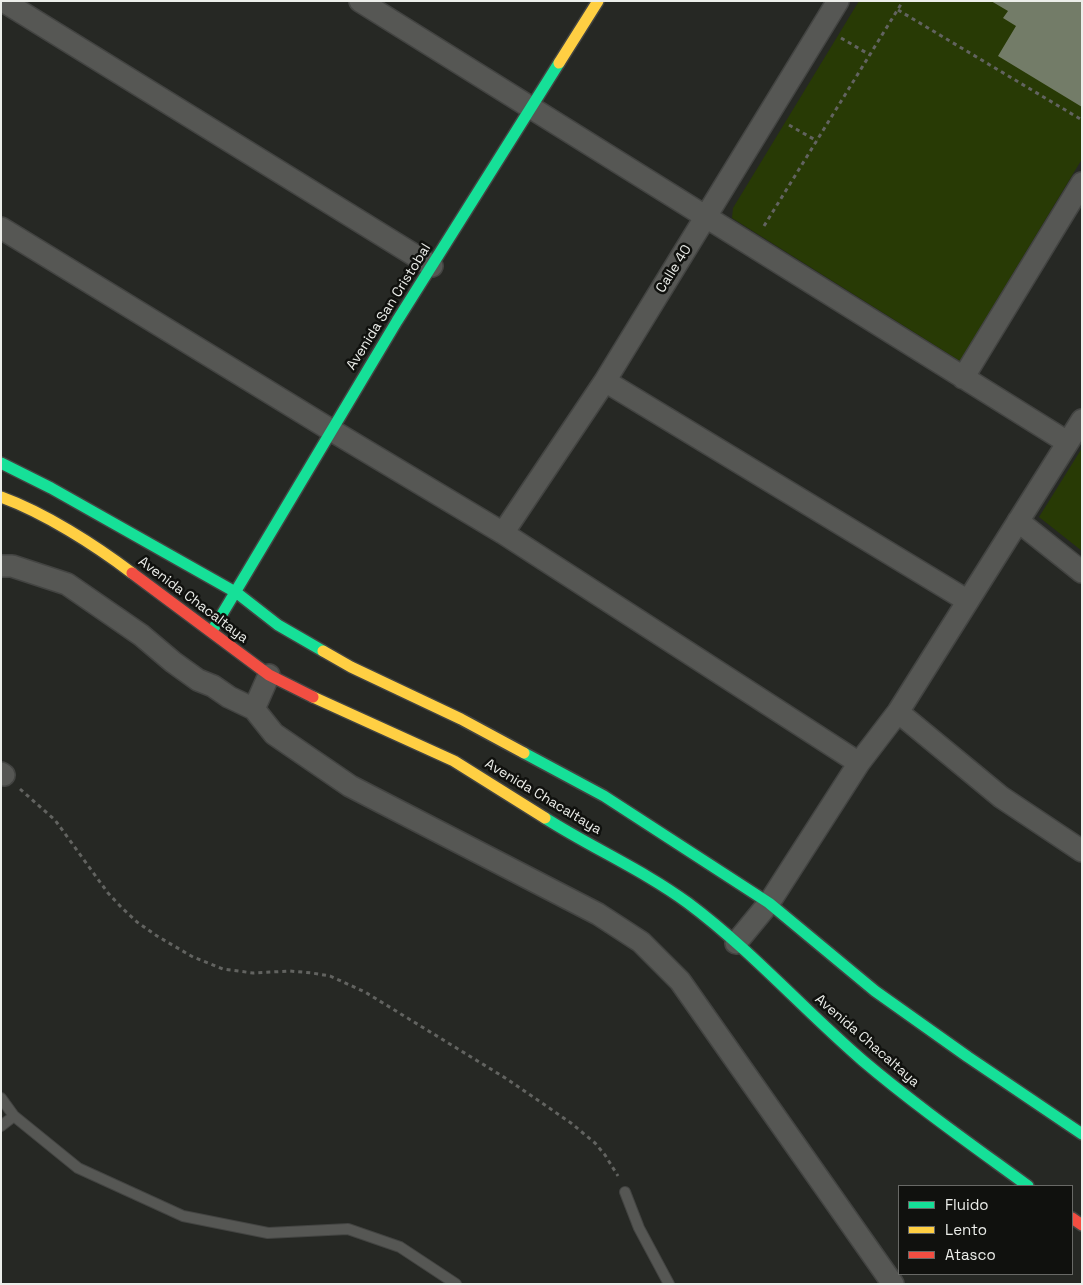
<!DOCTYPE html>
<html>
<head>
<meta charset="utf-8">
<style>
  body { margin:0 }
  #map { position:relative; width:1083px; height:1285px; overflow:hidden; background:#262824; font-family:"Space Grotesk",sans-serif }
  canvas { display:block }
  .frame { position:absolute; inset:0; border:2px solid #eceeea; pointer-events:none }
  .legend { position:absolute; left:898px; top:1185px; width:175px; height:90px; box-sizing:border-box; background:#10110e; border:1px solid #686966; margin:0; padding:6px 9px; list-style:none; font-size:15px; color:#eceeea }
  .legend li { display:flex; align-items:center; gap:10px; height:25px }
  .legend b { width:25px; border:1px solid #686966 }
</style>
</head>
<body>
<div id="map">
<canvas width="1083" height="1285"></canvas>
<div class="frame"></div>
<ul class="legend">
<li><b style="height:6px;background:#16e098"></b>Fluido</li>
<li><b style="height:6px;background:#ffcf43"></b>Lento</li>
<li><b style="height:6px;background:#f24e42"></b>Atasco</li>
</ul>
</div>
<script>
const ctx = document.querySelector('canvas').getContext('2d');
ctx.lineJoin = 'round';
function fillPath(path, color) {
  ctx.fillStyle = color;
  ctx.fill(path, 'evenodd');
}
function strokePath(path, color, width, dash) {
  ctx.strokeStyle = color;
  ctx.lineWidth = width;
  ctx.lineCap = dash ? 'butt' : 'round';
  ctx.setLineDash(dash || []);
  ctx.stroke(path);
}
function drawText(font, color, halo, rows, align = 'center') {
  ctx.font = font + ' "Space Grotesk",sans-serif';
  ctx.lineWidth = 5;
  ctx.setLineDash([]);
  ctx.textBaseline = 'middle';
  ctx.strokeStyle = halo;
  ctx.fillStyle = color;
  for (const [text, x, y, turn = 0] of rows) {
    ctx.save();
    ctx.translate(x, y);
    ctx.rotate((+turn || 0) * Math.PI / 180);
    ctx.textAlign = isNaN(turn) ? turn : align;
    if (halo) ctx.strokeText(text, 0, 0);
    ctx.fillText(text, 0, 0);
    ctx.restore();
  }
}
fillPath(new Path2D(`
  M859 1H1082V159L960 361 732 218 733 208Z
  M1082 448V551L1039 517Z`), '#283a05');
fillPath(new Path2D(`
  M991 1H1082V107L998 56 1016 26 1003 18 1008 11Z`), '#737c68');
const lane = new Path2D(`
  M1 1098 14 1116 78 1168 183 1216 268 1233 348 1229 400 1247 456 1284
  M1 1126 14 1116
  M625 1192 639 1228 669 1284`);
const street = new Path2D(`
  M3 1 432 266
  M360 1 1067 442
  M1 228 331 430 503 533 859 763
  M963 378 1082 183
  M605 381 968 601
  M1018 521 1082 572
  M503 533 605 381 838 1
  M1 566H12L67 584 141 635 173 662 198 680 213 686 229 697 254 709 274 734 350 786 598 914 641 942 680 981 893 1284
  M254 709 269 675
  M898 712 1001 797 1082 851
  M1 773 4 775
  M736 943 769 903 859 763 898 712 1082 420`);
const fast = new Path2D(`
  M1 463 51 488 237 593 278 625 323 651
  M212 631 397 321 559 63
  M524 753 604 796 769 903 875 991 968 1057 1082 1134
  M545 818C592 848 643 870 688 903 751 950 803 1009 862 1060 915 1105 972 1145 1028 1186`);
const slow = new Path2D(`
  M559 63 598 1
  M1 497C45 513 95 545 132 573
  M323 651 351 667 461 719 524 753
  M313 697 454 761 545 818`);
const jam = new Path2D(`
  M132 573 269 675 313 697
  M1072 1218 1082 1225`);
strokePath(lane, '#434442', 12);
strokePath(street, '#434442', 24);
strokePath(fast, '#434442', 14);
strokePath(slow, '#434442', 14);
strokePath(jam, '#434442', 14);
strokePath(new Path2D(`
  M898 10 1082 120
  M841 38 870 55
  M789 125 817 141
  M764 226 903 1
  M20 789 55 820 108 893 122 908 137 922 157 936 193 957 223 969 253 973 290 971 312 973 330 976 365 992 507 1079 571 1123 595 1143 605 1155 618 1176`), '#626360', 3, [4, 4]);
strokePath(lane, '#565754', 10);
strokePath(street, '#565754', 21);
strokePath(fast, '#16e098', 11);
strokePath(slow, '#ffcf43', 11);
strokePath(jam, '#f24e42', 11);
drawText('14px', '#eceeea', '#10110e', [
  ["Calle 40",674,269,-58],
  ["Avenida San Cristobal",389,307,-58],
  ["Avenida Chacaltaya",193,600,37],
  ["Avenida Chacaltaya",543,797,31],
  ["Avenida Chacaltaya",867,1041,41]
]);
</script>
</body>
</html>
